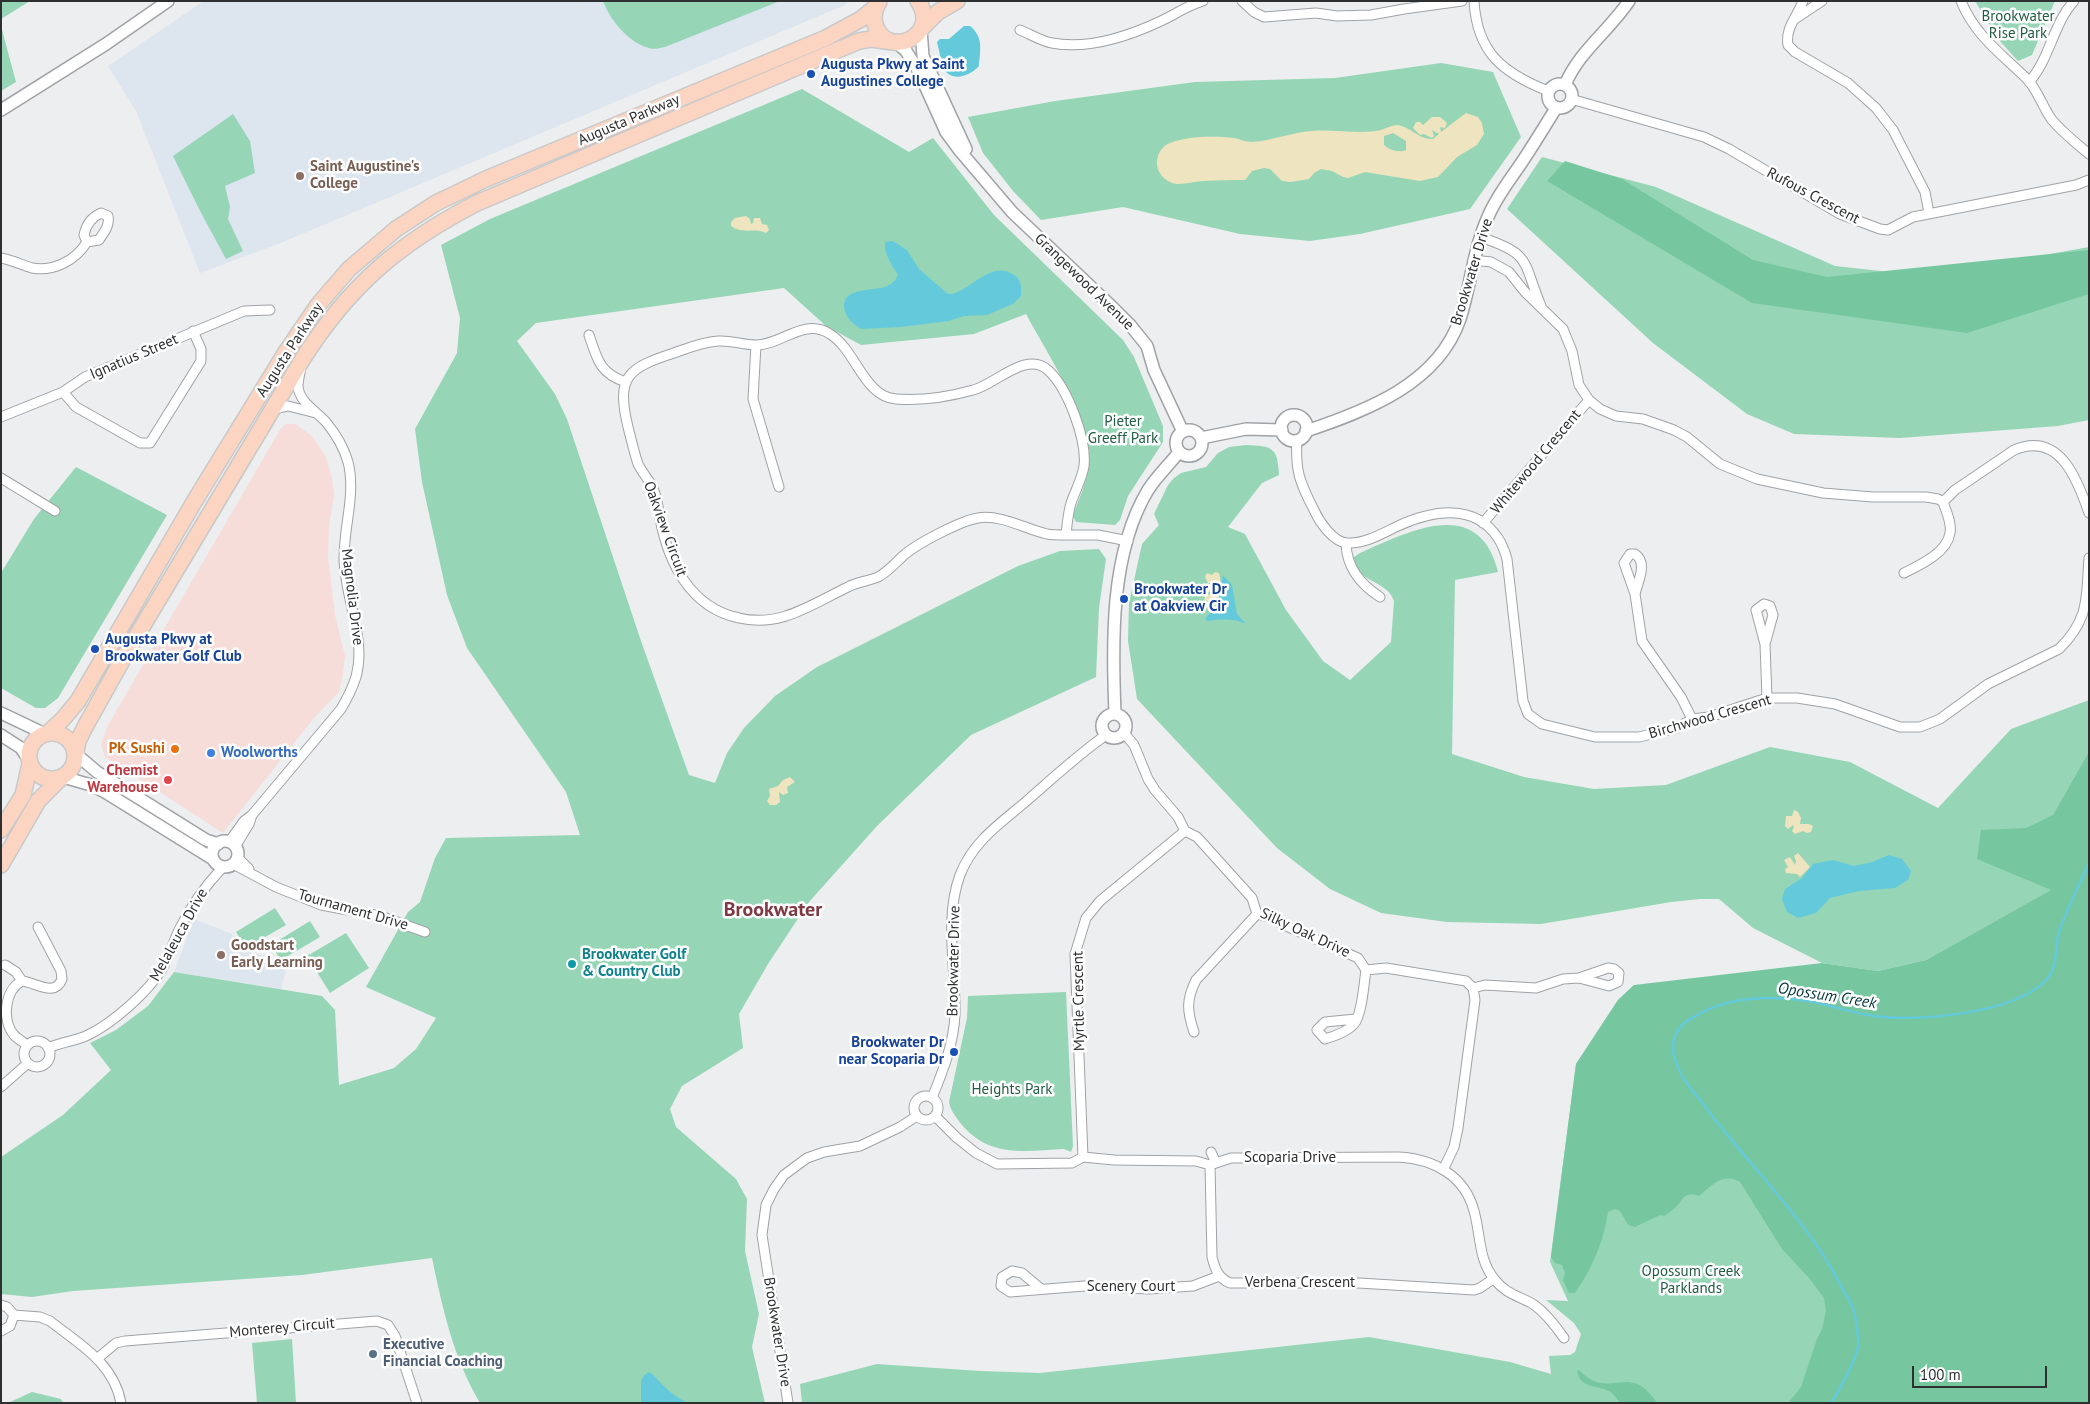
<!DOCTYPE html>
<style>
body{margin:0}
#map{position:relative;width:2090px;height:1404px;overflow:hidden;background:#eceef0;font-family:"PT Sans",sans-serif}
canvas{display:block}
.frame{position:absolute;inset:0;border:2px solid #2e2f30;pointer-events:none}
.scale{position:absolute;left:1912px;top:1366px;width:135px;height:22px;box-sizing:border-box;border:2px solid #2e2f30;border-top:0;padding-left:6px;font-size:15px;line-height:18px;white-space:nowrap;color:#2e2f30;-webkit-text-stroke:4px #fff;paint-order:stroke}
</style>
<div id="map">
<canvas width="2090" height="1404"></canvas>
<div class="frame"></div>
<div class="scale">100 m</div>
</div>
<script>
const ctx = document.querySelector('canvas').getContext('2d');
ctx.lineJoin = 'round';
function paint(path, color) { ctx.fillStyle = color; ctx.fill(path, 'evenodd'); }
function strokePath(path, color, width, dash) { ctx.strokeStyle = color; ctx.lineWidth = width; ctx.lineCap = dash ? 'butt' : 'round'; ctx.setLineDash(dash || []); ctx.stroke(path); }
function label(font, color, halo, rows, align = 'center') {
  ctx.font = font + ' "PT Sans",sans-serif'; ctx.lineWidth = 5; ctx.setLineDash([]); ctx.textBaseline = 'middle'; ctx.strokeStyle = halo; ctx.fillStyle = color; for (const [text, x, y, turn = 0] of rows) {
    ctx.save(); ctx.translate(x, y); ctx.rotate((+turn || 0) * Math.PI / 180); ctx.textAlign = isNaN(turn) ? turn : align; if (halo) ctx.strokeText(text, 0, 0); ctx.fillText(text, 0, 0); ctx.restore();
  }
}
paint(new Path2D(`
 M 286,424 L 295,424 L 312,436 L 326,457 L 332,478 L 334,495 L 329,527 L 328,556 L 335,615 L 345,656 L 343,674 L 339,692 L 314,718 L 223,833 L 105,757 L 101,744 L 108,725 L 281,428 Z`), '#f7ddd9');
paint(new Path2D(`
 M 204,1 L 848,1 L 845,5 L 283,242 L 200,273 L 136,111 L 108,66 Z
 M 194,919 L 232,934 L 243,950 L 288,962 L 281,989 L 174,972 Z`), '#dde5ee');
paint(new Path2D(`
 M 1,1 L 30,1 L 1,19 Z
 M 603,1 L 780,1 L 665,47 C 660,48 653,50 649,48 C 629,43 610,20 603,1 Z
 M 1975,1 L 2055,1 L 2032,55 L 2018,61 L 1998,39 Z
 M 1,26 L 16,82 L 1,91 Z
 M 1441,63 L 1493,72 L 1521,137 L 1470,209 L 1360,234 L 1310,241 L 1240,234 L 1123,207 L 1041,220 L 1013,191 L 983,153 L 968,117 L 1055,101 L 1195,82 L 1335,78 Z
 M 802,89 L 909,152 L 933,138 L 994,215 L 1123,340 L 1134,357 L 1163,426 L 1163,442 L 1128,496 L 1120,520 L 1115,525 L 1076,522 L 1073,516 C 1078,501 1086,484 1088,468 C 1092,419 1049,357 1026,314 L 974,334 L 861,345 L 826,326 L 784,288 L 536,323 L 517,341 L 555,394 L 567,419 L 641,641 L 689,775 L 715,783 L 727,753 L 744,728 L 775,696 L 817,667 L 1018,566 L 1060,551 L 1099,549 L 1106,559 L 1099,608 L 1096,677 L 971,735 L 877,826 L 809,902 L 768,964 L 739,1014 L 743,1048 L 682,1086 L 670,1109 L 676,1127 L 736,1179 L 747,1199 L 745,1251 L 759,1314 L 752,1347 L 765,1403 L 480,1403 C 453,1357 443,1310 432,1258 L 302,1275 L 73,1291 L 32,1297 L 1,1294 L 1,1157 L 63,1115 L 111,1070 L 90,1043 L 116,1030 L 148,1006 L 174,972 L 322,996 L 335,1010 L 339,1085 L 394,1068 L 416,1049 L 436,1018 L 366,987 L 408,912 L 420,902 L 435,858 L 446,838 L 580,835 L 566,792 L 467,648 L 447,595 L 422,482 L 415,429 L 457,353 L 460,318 L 441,245 L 490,219 Z
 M 233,114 L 250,141 L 255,173 L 225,186 L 230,207 L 228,219 L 243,251 L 226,259 L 199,209 L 173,156 Z
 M 1542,157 L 1656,187 L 1835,266 L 1899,273 L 1983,266 L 2089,247 L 2089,420 L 2058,426 L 1900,438 L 1794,434 L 1747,414 L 1653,343 L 1507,209 Z
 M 1246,445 C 1272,446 1278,447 1279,475 L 1262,483 L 1228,527 L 1245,534 L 1286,610 L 1323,661 L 1350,680 L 1391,642 L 1394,601 C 1387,579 1354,583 1354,557 L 1360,553 C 1408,532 1479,494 1498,572 L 1455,580 L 1452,754 L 1524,777 L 1594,789 L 1666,785 L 1770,747 L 1850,762 L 1938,808 L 2011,729 L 2089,700 L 2089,803 L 2052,890 L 1926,960 L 1878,971 L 1822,963 L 1753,928 L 1719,899 L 1700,899 L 1671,902 L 1541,924 L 1447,922 L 1381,913 L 1330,889 L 1277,848 L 1137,699 L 1128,641 L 1129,603 L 1142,544 L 1159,525 L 1154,514 L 1168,485 L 1174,478 L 1181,473 L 1206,467 L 1218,453 L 1229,447 Z
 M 76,467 L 167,515 L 58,698 L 45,708 L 36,708 L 1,688 L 1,573 L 34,519 Z
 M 275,908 L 286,925 L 246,948 L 236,932 Z
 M 310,921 L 320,937 L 281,960 L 271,945 Z
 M 346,933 L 369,968 L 330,993 L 307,956 Z
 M 1634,985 L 1829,1263 L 1831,1403 L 802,1403 L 800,1384 L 877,1364 L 980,1371 L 1040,1373 L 1369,1337 L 1510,1362 L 1551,1374 L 1549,1356 L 1570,1355 L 1575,1352 L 1581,1334 L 1574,1323 L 1546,1300 L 1568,1301 L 1550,1262 L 1576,1064 L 1618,1000 Z
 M 1066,992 L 1073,1146 L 1071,1152 L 1064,1149 C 1025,1151 990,1158 962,1125 C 956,1117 951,1112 949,1102 L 967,1018 L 968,996 Z
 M 292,1339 L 296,1403 L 257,1403 L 252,1343 Z
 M 32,1392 L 61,1399 L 63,1403 L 8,1403 Z`), '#96d6b6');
paint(new Path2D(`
 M 1565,161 L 1622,179 L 1753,260 L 1827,277 L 2089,250 L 2089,294 L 1967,333 L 1752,303 L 1547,181 Z
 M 2089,752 L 2089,1403 L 1788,1403 L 1801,1387 L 1817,1339 L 1822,1329 L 1826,1311 L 1824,1298 L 1809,1278 L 1782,1249 L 1740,1182 C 1723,1172 1712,1185 1699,1196 C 1683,1191 1684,1199 1675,1208 C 1672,1211 1668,1213 1664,1216 L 1660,1215 L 1635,1227 L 1628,1225 L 1620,1211 L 1615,1209 L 1608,1212 C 1604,1241 1592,1269 1575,1293 L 1569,1293 L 1563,1280 L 1565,1273 L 1562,1265 L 1555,1263 L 1551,1257 L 1576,1064 L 1618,1000 L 1634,985 L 1822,963 L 1878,971 L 1926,960 L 2051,890 L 1977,859 L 1981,830 L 2026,828 L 2053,815 Z
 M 1579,1370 C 1610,1403 1629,1359 1657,1403 L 1620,1403 C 1617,1399 1613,1393 1609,1391 C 1596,1385 1580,1388 1577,1371 Z`), '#76c7a0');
paint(new Path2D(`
 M 1466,113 L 1478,117 L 1482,123 L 1484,134 L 1477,145 L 1457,157 L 1438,177 L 1420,181 L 1365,172 L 1348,178 L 1343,177 L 1332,171 L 1321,169 L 1314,173 L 1309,179 L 1290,182 L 1282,181 L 1270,169 L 1264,168 L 1252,171 L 1245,180 C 1231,180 1217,180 1203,181 C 1193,181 1179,187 1170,182 C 1163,179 1158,172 1157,165 C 1156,156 1161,146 1170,143 C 1189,136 1213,136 1234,138 C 1240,139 1246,142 1252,142 C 1272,141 1292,132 1312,131 C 1333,129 1355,134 1376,131 C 1384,130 1390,125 1398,125 C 1411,127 1419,140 1433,139 L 1439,134 L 1432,130 L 1434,136 L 1432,138 L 1424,134 L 1420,135 L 1413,128 L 1416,122 L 1420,122 L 1423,125 L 1432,117 L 1440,117 L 1447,123 L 1445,128 L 1440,127 L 1441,132 ZM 1393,133 L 1406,141 L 1406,150 C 1399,153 1389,150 1384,145 L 1384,136 Z
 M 746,216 L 750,219 L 751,224 L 753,223 L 754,218 L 760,218 L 762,224 L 767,225 L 769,230 L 766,233 C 755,227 743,235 731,226 L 731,222 L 735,218 Z
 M 1215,572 L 1219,573 C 1222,582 1221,599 1213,606 L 1212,602 L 1204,600 L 1206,595 L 1212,594 L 1212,590 L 1208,593 L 1204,587 L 1205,584 L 1213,586 L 1214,583 L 1208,583 L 1205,577 L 1207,573 L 1212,575 Z
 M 790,777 L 795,782 L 787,787 L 788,793 L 783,795 L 779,792 L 780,802 L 776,805 L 770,805 L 767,801 L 770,796 L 769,789 L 778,786 L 783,780 Z
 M 1794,810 L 1798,812 L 1801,818 L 1800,824 L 1809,824 L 1813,826 L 1811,832 L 1807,833 L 1803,831 L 1795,834 L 1792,831 L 1794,827 L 1793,825 L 1788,829 L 1785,826 L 1786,816 L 1792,816 Z
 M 1798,853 L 1810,867 L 1800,877 L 1797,874 L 1786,873 L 1785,869 L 1788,867 L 1784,860 L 1790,857 L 1795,865 L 1796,861 L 1794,856 Z`), '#eee4bf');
paint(new Path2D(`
 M 964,26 L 970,26 C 984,37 980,50 979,66 C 970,76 952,83 943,68 L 937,42 L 940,39 L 949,39 Z
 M 893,241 L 907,250 L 919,269 L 948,294 C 968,295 990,258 1014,275 C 1021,279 1022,288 1021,296 L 1013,304 L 987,315 L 964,316 L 949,321 L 901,327 L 861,329 C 853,324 845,317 844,307 C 843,286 875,292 887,286 C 892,284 896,280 898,275 C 891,264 884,254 885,242 Z
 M 1223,575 L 1232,585 L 1237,614 L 1246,624 C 1235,618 1219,619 1207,621 L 1205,619 L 1218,604 Z
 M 1889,855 L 1902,859 L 1911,871 L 1908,880 L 1895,888 L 1859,891 L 1830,898 L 1816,913 L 1798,918 L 1787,912 L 1782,899 L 1785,889 L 1802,878 L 1813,864 L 1833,860 L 1854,866 L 1872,862 Z
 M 649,1372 C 656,1376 658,1381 664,1386 C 670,1393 679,1398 687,1403 L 641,1403 L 641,1381 L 644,1375 Z`), '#64cadb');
strokePath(new Path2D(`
 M 1831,1403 C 1839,1391 1856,1360 1858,1347 C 1859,1339 1856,1316 1853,1309 C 1850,1300 1844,1292 1840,1284 C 1805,1217 1748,1165 1704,1105 C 1696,1094 1684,1083 1679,1070 C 1674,1058 1670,1046 1676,1034 C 1681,1022 1691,1019 1701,1013 C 1733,996 1773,996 1808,1001 C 1830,1005 1852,1013 1874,1016 C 1917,1022 2016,1014 2047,979 C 2059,965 2054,946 2060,929 C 2068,907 2079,885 2089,863`), '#64cadb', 2.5);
const minor = new Path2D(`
 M 1242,1 L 1254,12 L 1264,17 L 1316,13 L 1337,16 L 1371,15 L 1404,9 L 1462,1
 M 1474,1 C 1477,53 1503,73 1548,91
 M 1803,1 C 1797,17 1785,28 1788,45 L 1795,52 L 1848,83 L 1876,108 L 1893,130 L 1925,192 L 1929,213
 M 1961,1 C 1975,36 2003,55 2028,80 C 2038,91 2043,108 2052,120 C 2063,133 2076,143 2089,154
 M 1795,19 L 1822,1
 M 1020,30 C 1030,34 1041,41 1052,43 C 1088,50 1129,36 1161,21 C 1176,14 1188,5 1203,1
 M 2029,82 C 2050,59 2053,24 2074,1
 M 1571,99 L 1704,137 L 1729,149 L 1840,214 L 1880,229 L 1888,230 L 1913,217 L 2076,185 L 2089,180
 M 101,213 L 108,216 C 110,226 104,232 99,240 L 87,242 L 84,235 C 86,225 92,217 101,213 Z
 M 1480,237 C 1532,254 1522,260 1541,306
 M 1,258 C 12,260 22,265 32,268 C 54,272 76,260 87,242
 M 1473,260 L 1491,262 L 1509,272 L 1525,292 L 1563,329 L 1572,351 L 1579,385 L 1589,400 L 1600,409 L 1616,416 L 1643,419 L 1674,430 L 1687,437 L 1720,464 L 1757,479 L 1823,493 L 1873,497 L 1926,497 L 1938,499 L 1943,502 L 1955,490 L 2014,450 C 2059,431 2077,478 2089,513
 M 589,335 C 597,359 600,374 626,382
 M 756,345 L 753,399 L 779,487
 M 63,392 L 76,407 L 140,443 L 150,443 L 201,361 L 201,349 L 193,331
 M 273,409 L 288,406 L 316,413
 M 1,417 L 63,392 L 85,377 L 244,311 L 270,310
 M 1297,440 C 1295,471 1300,483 1314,510 C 1319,521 1333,543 1348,543 C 1365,544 1383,533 1398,526 C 1431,511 1474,502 1498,538 C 1502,544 1505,552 1507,559 L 1523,701 L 1528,714 L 1542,724 L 1595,737 L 1639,737 L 1677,728 L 1692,719 L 1709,717 L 1767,698 L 1797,698 L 1835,704 L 1900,727 L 1920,727 L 1940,719 L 1988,684 L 2059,649 C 2090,619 2086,597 2089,558
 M 1,478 L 55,511
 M 1483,523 L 1589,400
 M 1066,535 C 1060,535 1053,535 1047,534 C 1025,529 1001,514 978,518 C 960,521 916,544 903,556 C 895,563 888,572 878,577 C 869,581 857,582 848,587 C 812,604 780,628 739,618 C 691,608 668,563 660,518 C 658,507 657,496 652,486 C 648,479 642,472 638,464 C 634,452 631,439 628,427 C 616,377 627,368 674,353 C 688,348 702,342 718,341 C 731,340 743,345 756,345 C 782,345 804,317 830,334 C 856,350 864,397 896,399 C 922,401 948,397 973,390 C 995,385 1027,349 1049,371 C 1068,389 1087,440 1084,466 C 1082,479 1075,491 1071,503 C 1068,513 1067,524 1066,535 L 1098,535 L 1128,541
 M 1346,544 C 1347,568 1360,584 1380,597
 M 1904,573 C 1920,565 1947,553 1950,533 C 1952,523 1946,511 1943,502
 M 1635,594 C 1638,581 1648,563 1635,554 L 1630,554 L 1624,563 L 1635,594 L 1642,641 L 1681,697 L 1692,719
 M 1765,644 L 1773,615 L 1770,606 L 1764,604 L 1756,610 L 1765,644 L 1767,698
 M 1124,733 L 1134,745 L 1148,779 L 1155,790 L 1178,817 L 1185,831 L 1197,837 L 1252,898 L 1257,914 L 1272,918 L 1284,925 L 1358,958 L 1366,970 L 1386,968 L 1466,981 L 1473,988 L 1475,1000 L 1458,1128 L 1454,1147 L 1444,1168
 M 229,842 L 244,821 L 252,815 L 341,709 C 347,699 352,689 356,677 C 367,637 344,598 344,557 C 344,526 356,493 348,462 C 344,448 335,433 326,422 C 316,411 299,402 298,386 C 298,381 300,373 301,367
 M 235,847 L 249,824 L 252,815
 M 238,858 L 249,869
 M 233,864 L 276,887 L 321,905 L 380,916 L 425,932
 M 5,965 L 16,972 L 22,981
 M 1473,988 L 1485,985 L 1536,988 L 1563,979 L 1579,978 L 1608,968 L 1614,969 L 1619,973 L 1618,982 L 1609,986 L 1579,978
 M 1356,1019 L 1325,1022 L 1317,1030 L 1325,1039 C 1335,1036 1347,1032 1354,1024 C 1362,1015 1364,983 1366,970
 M 1194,1032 C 1187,1011 1186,1000 1196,980 L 1257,914
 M24 1054a13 13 0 1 1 26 0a13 13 0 1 1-26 0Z
 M 27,1045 C 23,1042 18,1039 14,1035 C 2,1021 4,990 22,981 C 35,982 55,998 62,979 L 61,971 L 38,927
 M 48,1048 C 61,1042 76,1041 88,1035 C 113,1023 148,992 162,969 C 169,957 173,943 179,930 C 190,907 205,886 223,867
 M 1,1087 L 28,1063
 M914 1108a12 12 0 1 1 24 0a12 12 0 1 1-24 0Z
 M 932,1098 C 943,1071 954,1043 955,1014 C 956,969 944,918 960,875 C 974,839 1003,822 1030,798 C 1055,776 1079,754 1106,735
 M 935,1116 L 957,1138 L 976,1153 L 997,1164 L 1072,1163 L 1083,1157 L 1114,1160 L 1196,1161 L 1210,1165 L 1231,1158 L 1399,1157 C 1434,1159 1465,1176 1474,1211 C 1481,1235 1478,1260 1495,1280 C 1506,1294 1519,1296 1533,1304 C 1546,1313 1555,1325 1564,1338
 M 1211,1152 L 1216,1163
 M 1083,1157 L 1075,954 L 1086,918 L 1100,901 L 1185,831
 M 1210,1165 L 1212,1257 C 1215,1269 1218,1278 1230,1283 L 1359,1283 L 1474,1290 L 1480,1288 L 1493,1279
 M 1041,1289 L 1022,1273 L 1012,1271 L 1002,1277 L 1001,1286 L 1010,1292 L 1084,1286 L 1149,1289 L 1193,1286 L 1219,1276
 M 1,1305 L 7,1307 L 14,1315 L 10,1326 L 1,1331
 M 14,1315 L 40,1317 L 50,1321 C 79,1344 114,1363 121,1403
 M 98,1358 L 116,1343 L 125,1341 L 377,1321 L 388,1325 L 395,1336 L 417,1403
 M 788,1403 L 762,1235 L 766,1205 L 774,1189 L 784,1175 L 807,1158 L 824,1152 L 860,1146 L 900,1127 L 917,1116`);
const tertiary = new Path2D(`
 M 921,30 L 923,56 L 966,149
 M 896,42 L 906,51 L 918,70 L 946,132 L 960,151 L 1012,212 L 1109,304 L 1131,326 L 1147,346 L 1154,370 L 1183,432
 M1548 96a12 12 0 1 1 24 0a12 12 0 1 1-24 0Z
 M 1565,85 C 1579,51 1609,31 1629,1
 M 1,110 L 106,44 L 168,1
 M1281 428a13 13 0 1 1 26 0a13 13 0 1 1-26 0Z
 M1176 443a13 13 0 1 1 26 0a13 13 0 1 1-26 0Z
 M 1306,431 C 1366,411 1438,384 1460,319 C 1471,285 1473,250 1488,217 C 1496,197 1510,180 1522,162 C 1534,144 1545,126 1556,108
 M 1201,438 L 1246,429 L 1282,430
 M 1,713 L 45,734
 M 1115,713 C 1112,643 1110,553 1148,490 C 1157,476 1169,465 1179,452
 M1102 726a12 12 0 1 1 24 0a12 12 0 1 1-24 0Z
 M 1,735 L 21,748 L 29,760
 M 76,754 L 97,772 L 206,840 L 218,844
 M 63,777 L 91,785 L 105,792 L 213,859
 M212 854a13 13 0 1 1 26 0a13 13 0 1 1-26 0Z`);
const primary = new Path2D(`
 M 879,2 C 874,9 873,16 875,24 C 886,61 942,36 918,1
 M 922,28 L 938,12 L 957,1
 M29 756a23 23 0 1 1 46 0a23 23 0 1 1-46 0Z
 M 48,733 L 63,719 L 78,701 L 194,502 L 286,352 L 318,305 L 349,269 L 396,229 L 436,203 L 486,179 L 826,38 L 861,19 L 877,6
 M 76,752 L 78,741 L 86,725 L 124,657 L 302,360 C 349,286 399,243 477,203 L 859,41 L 871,39 L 893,42
 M 1,830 L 23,795 L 30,764
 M 1,865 L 38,801 L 61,778`);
strokePath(minor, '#a0a2a5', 11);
strokePath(tertiary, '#a0a2a5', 14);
strokePath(primary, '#c9c9c9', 18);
strokePath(minor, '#fff', 9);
strokePath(tertiary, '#fff', 11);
strokePath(primary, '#fbd4c2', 15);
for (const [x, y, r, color] of [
 [811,74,5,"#1a4fb4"],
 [300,176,5,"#8d6e63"],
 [1124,599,5,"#1a4fb4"],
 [95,649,5,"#1a4fb4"],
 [175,749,5,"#e8710a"],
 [211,753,5,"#3f7fe0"],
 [168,780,5,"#e0444e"],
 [221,955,5,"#8d6e63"],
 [572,964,5,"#0f9aa8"],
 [954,1052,5,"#1a4fb4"],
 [373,1354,5,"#5c6f8a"]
]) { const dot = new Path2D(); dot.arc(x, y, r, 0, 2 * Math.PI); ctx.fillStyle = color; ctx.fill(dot); strokePath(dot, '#fff', 2); }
label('15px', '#205d42', '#fff', [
 ["Brookwater",2018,17],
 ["Rise Park",2018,34],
 ["Pieter",1123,422],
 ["Greeff Park",1123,439],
 ["Heights Park",1012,1090],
 ["Opossum Creek",1691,1272],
 ["Parklands",1691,1289]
]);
label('bold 15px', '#164399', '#fff', [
 ["Augusta Pkwy at Saint",821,65],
 ["Augustines College",821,82],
 ["Brookwater Dr",1134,590],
 ["at Oakview Cir",1134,607],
 ["Augusta Pkwy at",105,640],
 ["Brookwater Golf Club",105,657],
 ["Brookwater Dr",944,1043,"right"],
 ["near Scoparia Dr",944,1060,"right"]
], 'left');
label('15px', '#2e2f30', '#fff', [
 ["Augusta Parkway",629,120,-23],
 ["Rufous Crescent",1813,196,28],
 ["Brookwater Drive",1472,272,-73],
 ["Grangewood Avenue",1084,282,44],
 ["Augusta Parkway",290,350,-57],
 ["Ignatius Street",134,357,-23],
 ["Whitewood Crescent",1536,462,-50],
 ["Oakview Circuit",665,529,70],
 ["Magnolia Drive",352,597,83],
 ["Birchwood Crescent",1710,717,-16],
 ["Tournament Drive",353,910,16],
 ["Silky Oak Drive",1305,933,25],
 ["Melaleuca Drive",179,935,-61],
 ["Brookwater Drive",954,961,-89],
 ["Myrtle Crescent",1079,1001,-91],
 ["Scoparia Drive",1290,1158],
 ["Verbena Crescent",1300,1283],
 ["Scenery Court",1131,1287],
 ["Monterey Circuit",282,1328,-5],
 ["Brookwater Drive",777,1332,81]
]);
label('bold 15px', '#785e54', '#fff', [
 ["Saint Augustine's",310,167],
 ["College",310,184],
 ["Goodstart",231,946],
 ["Early Learning",231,963]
], 'left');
label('bold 15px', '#c56008', '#fff', [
 ["PK Sushi",165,749]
], 'right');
label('bold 15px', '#366cbe', '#fff', [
 ["Woolworths",221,753]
], 'left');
label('bold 15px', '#be3a42', '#fff', [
 ["Chemist",158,771],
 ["Warehouse",158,788]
], 'right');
label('bold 15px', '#0d838f', '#fff', [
 ["Brookwater Golf",582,955],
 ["& Country Club",582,972]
], 'left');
label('bold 15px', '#4e5e75', '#fff', [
 ["Executive",383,1345],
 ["Financial Coaching",383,1362]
], 'left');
label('italic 16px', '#03373e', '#fff', [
 ["Opossum Creek",1827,996,9]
]);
label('bold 20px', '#803843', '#fff', [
 ["Brookwater",773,910]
]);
</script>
